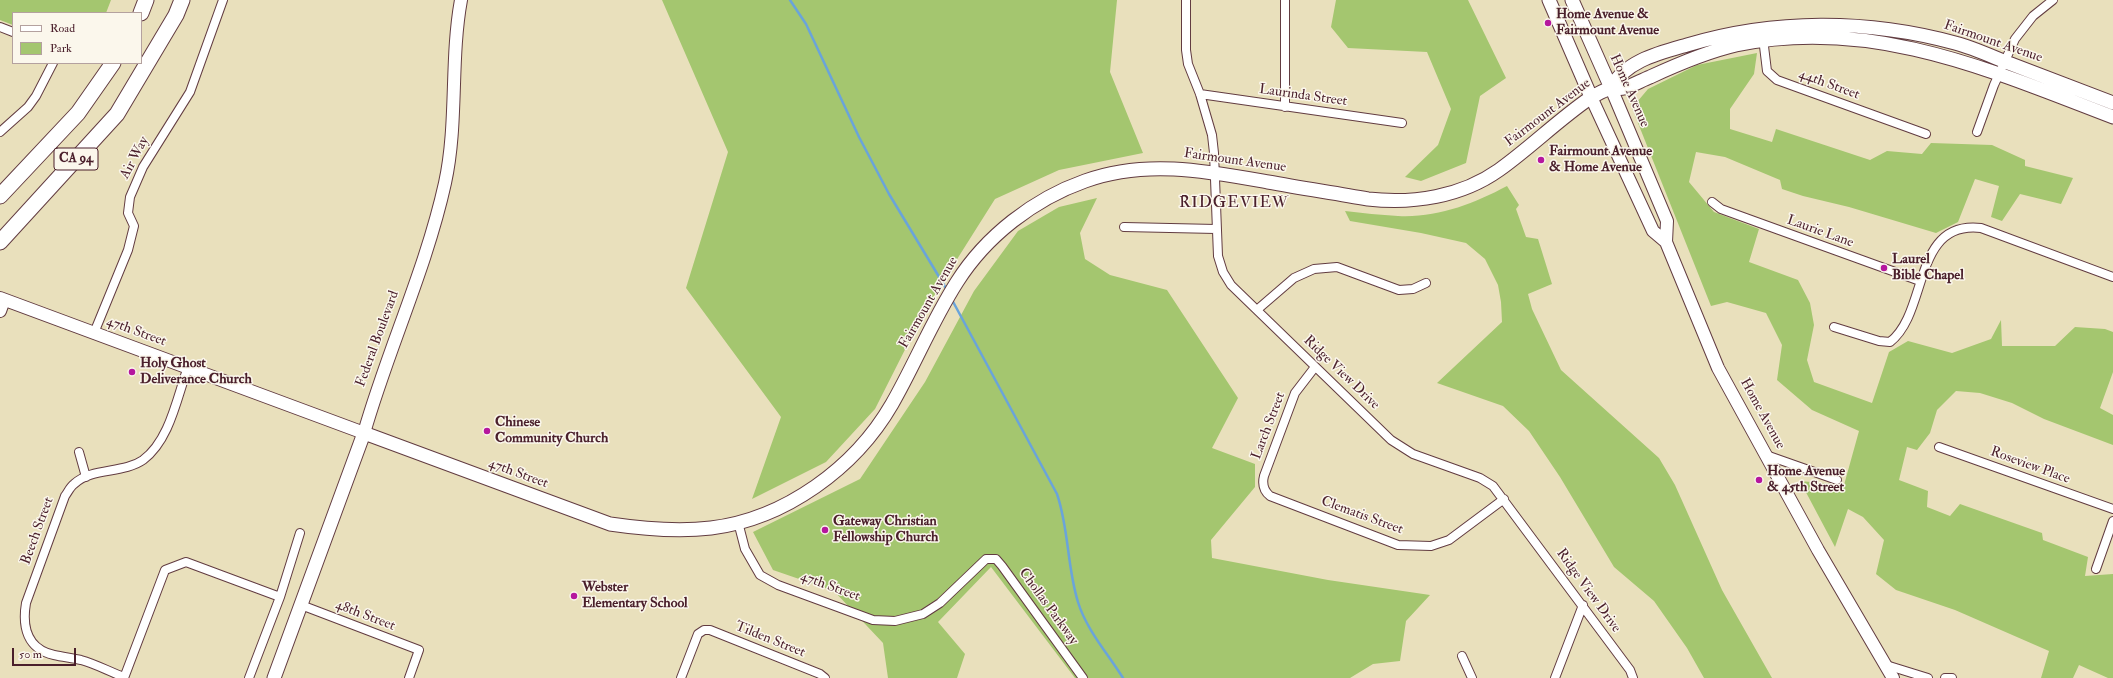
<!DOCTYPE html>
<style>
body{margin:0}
#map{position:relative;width:2113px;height:678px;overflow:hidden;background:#e9e0bc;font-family:"IM FELL Double Pica",serif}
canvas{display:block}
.legend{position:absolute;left:12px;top:12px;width:130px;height:52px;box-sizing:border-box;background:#fbf7ec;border:1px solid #b4a19f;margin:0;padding:5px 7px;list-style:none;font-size:12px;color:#4a1f2b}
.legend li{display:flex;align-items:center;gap:8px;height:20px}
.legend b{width:20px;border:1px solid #b4a19f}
.scale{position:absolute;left:12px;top:648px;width:64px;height:18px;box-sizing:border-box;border:2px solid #4a1f2b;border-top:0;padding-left:5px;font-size:12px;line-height:14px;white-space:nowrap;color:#4a1f2b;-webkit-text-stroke:3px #fbf7ec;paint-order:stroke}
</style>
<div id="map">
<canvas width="2113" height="678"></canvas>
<ul class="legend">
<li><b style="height:5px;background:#fff"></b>Road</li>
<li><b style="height:11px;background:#a4c66f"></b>Park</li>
</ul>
<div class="scale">50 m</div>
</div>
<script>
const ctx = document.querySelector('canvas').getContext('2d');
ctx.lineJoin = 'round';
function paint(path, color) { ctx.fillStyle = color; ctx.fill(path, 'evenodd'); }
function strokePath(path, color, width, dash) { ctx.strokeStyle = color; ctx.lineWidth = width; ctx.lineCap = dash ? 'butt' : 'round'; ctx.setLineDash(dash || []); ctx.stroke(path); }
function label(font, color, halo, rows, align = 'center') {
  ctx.font = font + ' "IM FELL Double Pica",serif'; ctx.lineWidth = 3; ctx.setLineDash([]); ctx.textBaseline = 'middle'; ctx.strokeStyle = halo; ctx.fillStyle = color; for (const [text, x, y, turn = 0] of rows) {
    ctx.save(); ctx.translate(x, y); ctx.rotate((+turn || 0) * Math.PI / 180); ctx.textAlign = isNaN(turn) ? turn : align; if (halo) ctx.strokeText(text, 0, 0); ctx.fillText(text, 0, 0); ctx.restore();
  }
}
paint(new Path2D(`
 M 0,0 L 111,0 L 106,13 L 13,13 L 13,25 L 0,20 Z
 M 662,0 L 1117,0 L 1110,72 L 1143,153 L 1059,170 L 995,199 L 925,310 L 875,409 L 826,462 L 752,499 L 781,417 L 686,288 L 728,152 Z
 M 1336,0 L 1468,0 L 1506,78 L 1480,96 L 1466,163 L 1421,181 L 1405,177 L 1438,145 L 1451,109 L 1427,52 L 1348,48 L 1331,27 Z
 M 1757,53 L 1754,74 L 1730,109 L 1730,129 L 1772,142 L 1776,129 L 1870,160 L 1887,151 L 1922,154 L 1931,143 L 1992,145 L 2025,160 L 2025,166 L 2073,178 L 2061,204 L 2020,194 L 2002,221 L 1991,217 L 1999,186 L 1975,179 L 1958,222 L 1936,233 L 1849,207 L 1803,196 L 1782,189 L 1780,180 L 1725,157 L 1696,152 L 1689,182 L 1714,212 L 1759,229 L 1749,262 L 1798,280 L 1810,303 L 1814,325 L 1807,360 L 1814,382 L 1872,403 L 1889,352 L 1908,341 L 1952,353 L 1991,339 L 2001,320 L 2002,346 L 2055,346 L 2075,327 L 2105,329 L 2113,332 L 2113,372 L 2100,408 L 2113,415 L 2113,445 L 2044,419 L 2012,403 L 1980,393 L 1956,391 L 1937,410 L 1930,433 L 1917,450 L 1907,447 L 1899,480 L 1928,491 L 1927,507 L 1950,516 L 1960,504 L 2042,533 L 2043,540 L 2088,557 L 2085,576 L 2113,574 L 2113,678 L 2108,678 L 2079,665 L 2073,678 L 2041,678 L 2049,651 L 1955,610 L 1896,590 L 1876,574 L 1884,540 L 1863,517 L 1848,509 L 1835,547 L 1800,481 L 1844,485 L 1859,431 L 1812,410 L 1777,380 L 1782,345 L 1766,313 L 1727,302 L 1711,306 L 1632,108 L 1648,89 L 1697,65 Z
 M 1507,186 L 1519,205 L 1516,209 L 1526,237 L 1538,239 L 1552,284 L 1528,294 L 1532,309 L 1561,370 L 1659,458 L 1675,485 L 1722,590 L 1772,678 L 1704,678 L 1687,648 L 1654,601 L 1614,567 L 1560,477 L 1529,431 L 1503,406 L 1437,383 L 1502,322 L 1501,302 L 1498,285 L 1485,259 L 1466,243 L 1421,233 L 1350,221 L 1345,211 C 1363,213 1380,215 1398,216 C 1437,218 1473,204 1507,186 Z
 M 1097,198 L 1080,233 L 1085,259 L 1110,275 L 1167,290 L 1238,398 L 1212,448 L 1255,464 L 1255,487 L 1211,540 L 1212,558 L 1328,580 L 1430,595 L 1406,621 L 1400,661 L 1373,664 L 1350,678 L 1075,678 L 991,567 L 938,622 L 965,654 L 957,678 L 888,678 L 883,643 L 834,591 L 773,570 L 753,532 L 860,479 L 925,382 L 974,291 L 1018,231 L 1059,207 Z`), '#a4c66f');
strokePath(new Path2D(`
 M 790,0 L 806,24 L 859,137 L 889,194 L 947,290
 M 951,298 L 1057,494 C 1069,529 1067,567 1078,602 C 1086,629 1108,654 1123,678`), '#6aa4da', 2.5);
const minor = new Path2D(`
 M 1186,0 L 1186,50 L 1188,64 L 1200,94 L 1212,135 L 1214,153 L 1218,256 L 1223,272 L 1231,285 L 1391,440 L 1413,454 L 1480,478 L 1493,486 L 1630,670 L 1633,678
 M 0,27 L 13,32
 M 1763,38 L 1767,71 L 1777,80 L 1926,134
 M 1200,94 L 1402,123
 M 1285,107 L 1285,0
 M 0,132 L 28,107 L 36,96 L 53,63
 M 1977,132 L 1994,85 L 2015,39 L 2033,16 L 2053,0
 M 1712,202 L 1721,209 L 1920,281
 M 1124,227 L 1216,229
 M 1258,309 L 1294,278 L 1314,269 L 1337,267 L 1399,290 L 1413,289 L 1426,283
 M 1834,327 L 1879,341 L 1890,342 C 1929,312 1912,220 1981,228 L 2113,277
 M 94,333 L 128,250 L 134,226 L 128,213 L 130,197 L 143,167 L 190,92 L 223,0
 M 1315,367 L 1295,393 L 1264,476 C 1262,484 1264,491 1270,496 L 1398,545 L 1431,546 L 1449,540 L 1504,499
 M 1939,447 L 2113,509
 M 79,452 L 86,477
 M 1766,455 L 1837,480
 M 738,522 L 745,549 L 760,575 L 778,585 L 873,620 L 895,621 L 923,614 L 940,603 L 986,559 L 996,559 L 1002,566 L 1083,678
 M 2096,569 L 2113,521
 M 301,605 L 419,650 L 409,678
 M 1462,656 L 1472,678
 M 1886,665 L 1928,678
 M 124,677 C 110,672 96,664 81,660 C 72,658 63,657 54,655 C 27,649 22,627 26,603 L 65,496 C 68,492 70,487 74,484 C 92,467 123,474 143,460 C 170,440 177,397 188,367
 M 124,678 L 165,570 L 186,562 L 280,597
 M 249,678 L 280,597 L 300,533
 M 681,678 L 698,634 L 704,630 L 710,630 L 820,674 L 825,678
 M 1555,678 L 1583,605
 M 1945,678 L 1952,678`);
const secondary = new Path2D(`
 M 1611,88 L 1667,221 L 1666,242 L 1718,368 L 1818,550 L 1893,678
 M 1591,97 L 1653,231 L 1666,242
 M 0,298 L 364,433 C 388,349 426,269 445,183 C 458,124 450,60 461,0
 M 0,311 L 4,300`);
const primary = new Path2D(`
 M 1549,0 L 1591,97
 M 1572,0 L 1611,88
 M 1611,88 C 1625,61 1659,53 1687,45 C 1774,19 1867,19 1955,43 C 1974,48 1993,57 2011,64 C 2045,77 2079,90 2113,103
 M 274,678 L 364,433 L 610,524 C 644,529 677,532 711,528 C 785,519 855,468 892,404 C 915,364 932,321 957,282 C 986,236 1034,199 1085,181 C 1145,159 1207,171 1268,182 C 1301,188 1334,193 1368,199 C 1413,204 1461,197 1499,170 C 1530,148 1558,120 1590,98 C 1596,95 1605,89 1612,88 C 1616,88 1620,89 1624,88 C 1632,86 1642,80 1650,77 C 1678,64 1706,52 1736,45 C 1872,17 1990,70 2113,117`);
const motorway = new Path2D(`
 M 141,13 L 146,0
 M 0,196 L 78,113 L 113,63
 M 0,242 L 117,114 L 176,15 L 182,0`);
strokePath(minor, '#623c41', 10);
strokePath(secondary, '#623c41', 14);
strokePath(primary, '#623c41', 15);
strokePath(motorway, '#623c41', 17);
strokePath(minor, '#fff', 8);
strokePath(secondary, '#fff', 12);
strokePath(primary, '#fff', 13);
strokePath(motorway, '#fff', 15);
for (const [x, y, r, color] of [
 [1548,23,4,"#b5179e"],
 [1541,160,4,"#b5179e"],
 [1884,268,4,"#b5179e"],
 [132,372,4,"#b5179e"],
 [487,431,4,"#b5179e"],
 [1759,480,4,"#b5179e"],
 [825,530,4,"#b5179e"],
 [574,596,4,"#b5179e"]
]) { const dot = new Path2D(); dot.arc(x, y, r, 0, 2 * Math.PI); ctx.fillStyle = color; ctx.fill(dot); strokePath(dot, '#fbf7ec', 1.5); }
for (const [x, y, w] of [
 [76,159,44]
]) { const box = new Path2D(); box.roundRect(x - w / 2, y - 11, w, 22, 3); ctx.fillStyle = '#fbf7ec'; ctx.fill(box); strokePath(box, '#4a1f2b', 1); }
label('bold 13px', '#4a1f2b', null, [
 ["CA 94",76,159]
]);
label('bold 14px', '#4a1f2b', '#fbf7ec', [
 ["Home Avenue &",1556,15],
 ["Fairmount Avenue",1556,31],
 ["Fairmount Avenue",1549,152],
 ["& Home Avenue",1549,168],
 ["Laurel",1892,260],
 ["Bible Chapel",1892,276],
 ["Holy Ghost",140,364],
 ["Deliverance Church",140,380],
 ["Chinese",495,423],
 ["Community Church",495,439],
 ["Home Avenue",1767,472],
 ["& 45th Street",1767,488],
 ["Gateway Christian",833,522],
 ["Fellowship Church",833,538],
 ["Webster",582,588],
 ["Elementary School",582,604]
], 'left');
label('14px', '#4a1f2b', '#fbf7ec', [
 ["Fairmount Avenue",1993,42,19],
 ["44th Street",1829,85,20],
 ["Home Avenue",1629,91,66],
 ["Laurinda Street",1303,96,8],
 ["Fairmount Avenue",1548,113,-37],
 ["Air Way",135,158,-62],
 ["Fairmount Avenue",1235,161,8],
 ["Laurie Lane",1820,232,20],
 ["Fairmount Avenue",929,303,-60],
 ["47th Street",136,332,20],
 ["Federal Boulevard",378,339,-70],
 ["Ridge View Drive",1341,373,44],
 ["Home Avenue",1762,414,61],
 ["Larch Street",1269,426,-69],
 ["Roseview Place",2030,466,20],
 ["47th Street",518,474,20],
 ["Clematis Street",1362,516,20],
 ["Beech Street",38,531,-70],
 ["47th Street",830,587,20],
 ["Ridge View Drive",1588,591,54],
 ["Chollas Parkway",1048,607,54],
 ["48th Street",365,616,21],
 ["Tilden Street",770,640,22]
]);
ctx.letterSpacing = '1px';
label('16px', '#4a1f2b', '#fbf7ec', [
 ["RIDGEVIEW",1234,204]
]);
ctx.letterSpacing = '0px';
</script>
